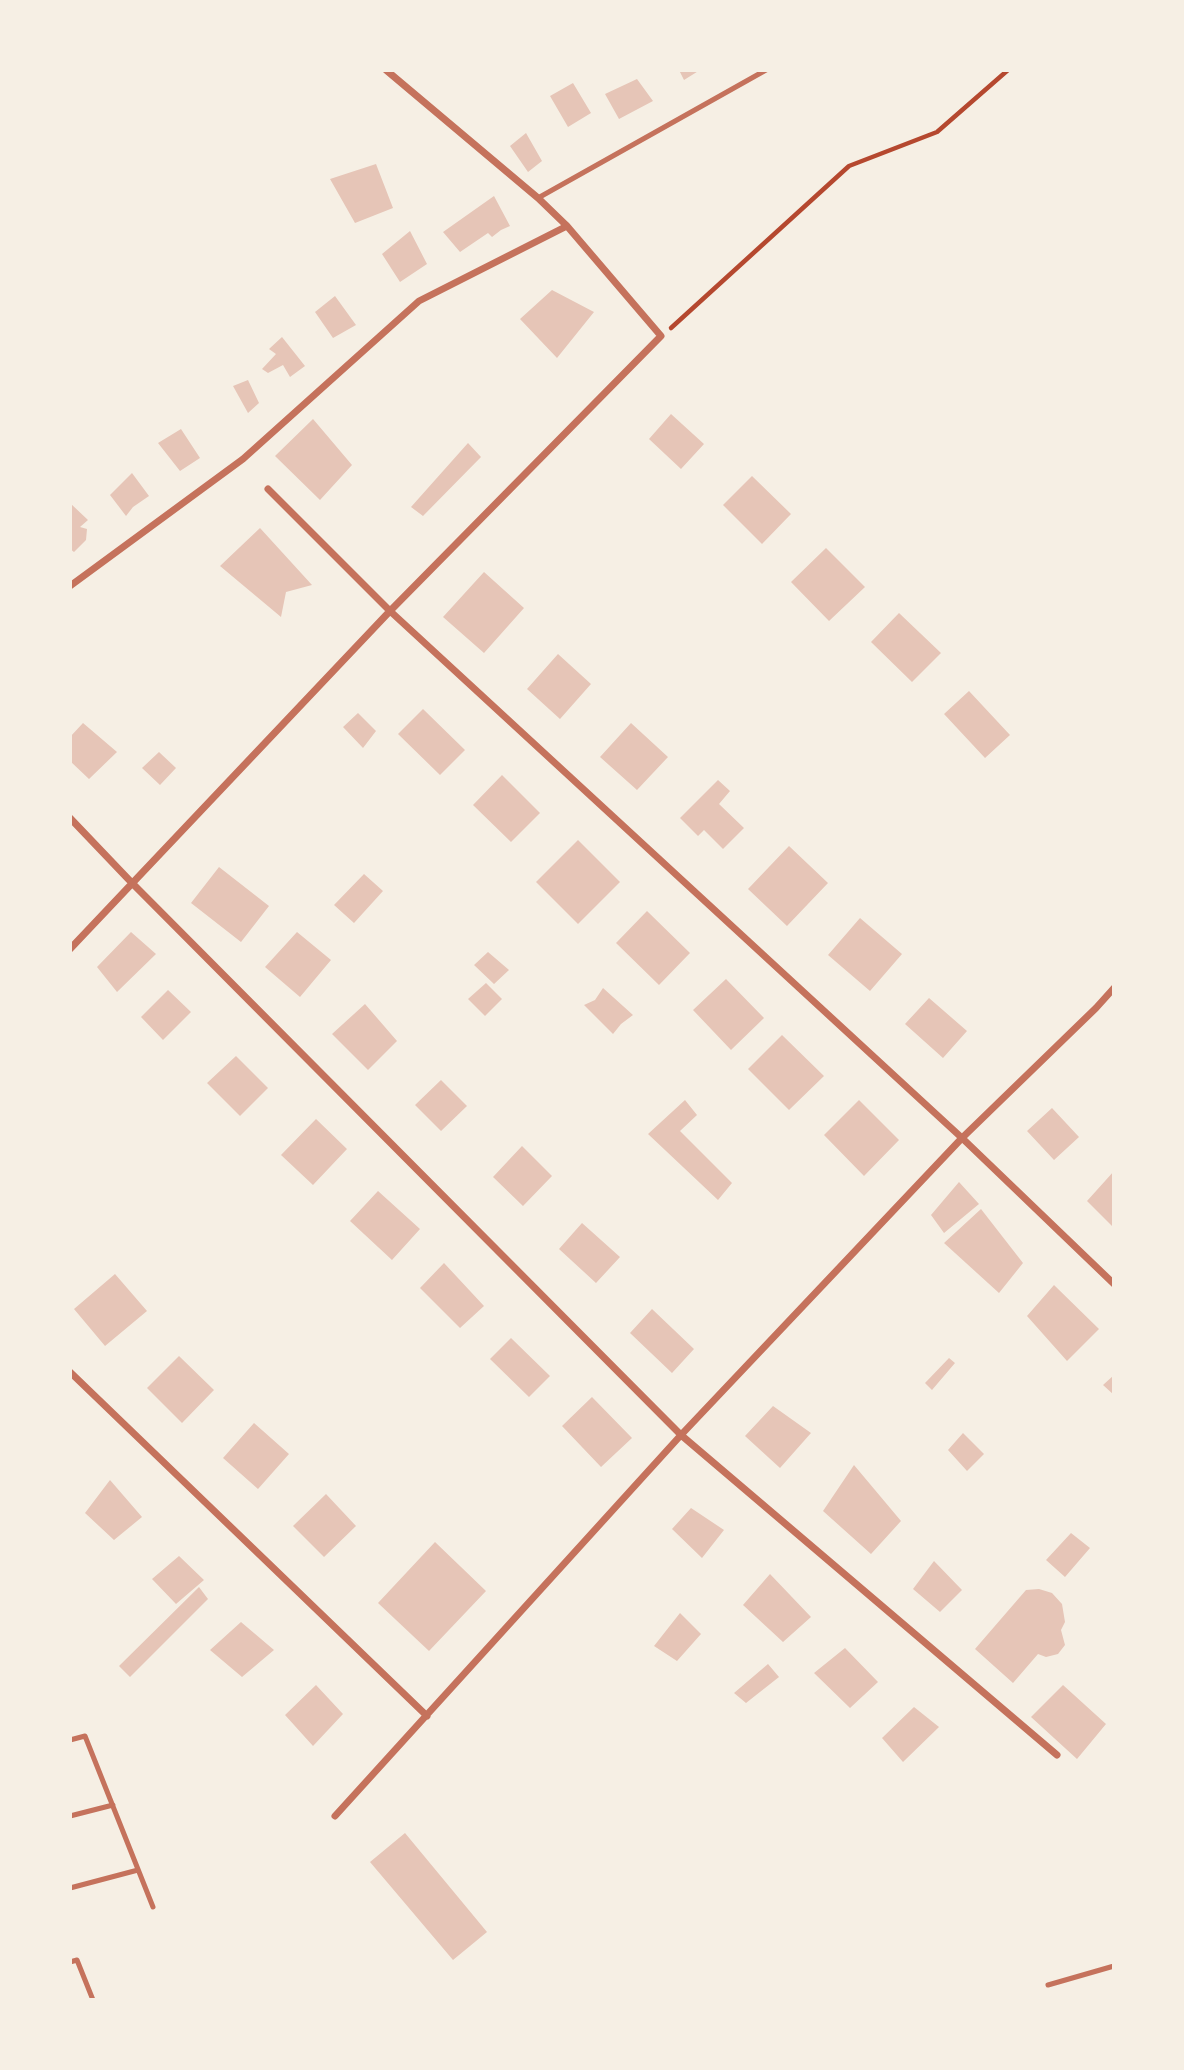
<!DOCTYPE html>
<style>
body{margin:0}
#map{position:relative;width:1184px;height:2070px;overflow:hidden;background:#f6efe4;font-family:Ubuntu,sans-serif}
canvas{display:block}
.frame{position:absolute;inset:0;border:72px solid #f6efe4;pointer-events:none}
</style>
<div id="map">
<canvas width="1184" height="2070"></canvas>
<div class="frame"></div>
</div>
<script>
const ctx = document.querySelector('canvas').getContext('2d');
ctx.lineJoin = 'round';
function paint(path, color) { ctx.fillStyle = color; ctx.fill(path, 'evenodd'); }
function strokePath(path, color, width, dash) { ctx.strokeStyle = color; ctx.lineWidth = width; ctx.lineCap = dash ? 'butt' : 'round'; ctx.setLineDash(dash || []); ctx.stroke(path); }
paint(new Path2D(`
 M 679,70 L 700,70 L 684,80 Z
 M 637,79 L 653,101 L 619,119 L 605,94 Z
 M 573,83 L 591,113 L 568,127 L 550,96 Z
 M 526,133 L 542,161 L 528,172 L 510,146 Z
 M 376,164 L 393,208 L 355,223 L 330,179 Z
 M 494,196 L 510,226 L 501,230 L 492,237 L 488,233 L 460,252 L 443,232 Z
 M 410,231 L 427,264 L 400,282 L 382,254 Z
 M 552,290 L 594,312 L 557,358 L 520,319 Z
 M 335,296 L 356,325 L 333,338 L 315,312 Z
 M 282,337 L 305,366 L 290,377 L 283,365 L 268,373 L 262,369 L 276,354 L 269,349 Z
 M 248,380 L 259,403 L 248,413 L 233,386 Z
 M 671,414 L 704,444 L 681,469 L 649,439 Z
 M 313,419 L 352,465 L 320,500 L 275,456 Z
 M 181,429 L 200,458 L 180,471 L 158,443 Z
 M 468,443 L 481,457 L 423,516 L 411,507 Z
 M 132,473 L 149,496 L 133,507 L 126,516 L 110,495 Z
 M 752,476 L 791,514 L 762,544 L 723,505 Z
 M 70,503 L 88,520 L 80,527 L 87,529 L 86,540 L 74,552 L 70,549 Z
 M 260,528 L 312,585 L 286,592 L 281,617 L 220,566 Z
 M 826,548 L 865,587 L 829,621 L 791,582 Z
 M 484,572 L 524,608 L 484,653 L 443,617 Z
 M 899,613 L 941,653 L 912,682 L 871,642 Z
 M 558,654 L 591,684 L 560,719 L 527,689 Z
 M 969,691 L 1010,735 L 985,758 L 944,714 Z
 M 423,709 L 465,750 L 440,775 L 398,734 Z
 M 358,713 L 376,731 L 363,748 L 343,727 Z
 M 83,723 L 117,752 L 89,779 L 70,761 L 70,737 Z
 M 631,723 L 668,757 L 637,790 L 600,757 Z
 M 159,752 L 176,768 L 160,785 L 142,768 Z
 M 502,775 L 540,813 L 511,842 L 473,805 Z
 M 718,780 L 730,791 L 719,804 L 744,828 L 723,849 L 704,830 L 698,836 L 680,818 Z
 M 578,840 L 620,882 L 578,924 L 536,882 Z
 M 789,846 L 828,883 L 787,926 L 748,889 Z
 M 219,867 L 269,906 L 241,942 L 191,903 Z
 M 364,874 L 383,891 L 354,923 L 334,905 Z
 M 647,911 L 690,953 L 659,985 L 616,943 Z
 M 860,918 L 902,954 L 870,991 L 828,955 Z
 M 131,932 L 156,954 L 117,992 L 97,967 Z
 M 297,932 L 331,960 L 300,997 L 265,967 Z
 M 488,952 L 509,970 L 494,984 L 474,965 Z
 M 726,979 L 764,1018 L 731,1050 L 693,1010 Z
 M 486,983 L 502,999 L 485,1016 L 468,999 Z
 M 603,988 L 633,1015 L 621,1024 L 613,1034 L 584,1005 L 595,1000 Z
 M 168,990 L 191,1012 L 163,1040 L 141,1017 Z
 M 929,998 L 967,1031 L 943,1058 L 905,1024 Z
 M 365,1004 L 397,1041 L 368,1070 L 332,1034 Z
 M 782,1035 L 824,1076 L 789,1110 L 748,1069 Z
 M 236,1056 L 268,1088 L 240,1116 L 207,1083 Z
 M 441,1080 L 467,1106 L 441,1131 L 415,1105 Z
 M 685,1100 L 697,1115 L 680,1131 L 732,1183 L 718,1200 L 648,1134 Z
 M 859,1100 L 899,1140 L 864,1176 L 824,1135 Z
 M 1052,1108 L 1079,1137 L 1054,1160 L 1027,1131 Z
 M 316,1119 L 347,1149 L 313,1185 L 281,1155 Z
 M 522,1146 L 552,1176 L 523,1206 L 493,1177 Z
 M 1114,1171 L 1114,1228 L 1087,1201 Z
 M 959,1182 L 979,1204 L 944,1233 L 931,1215 Z
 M 378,1191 L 420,1229 L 392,1260 L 350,1221 Z
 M 981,1209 L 1023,1263 L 999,1293 L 944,1243 Z
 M 582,1223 L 620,1257 L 596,1283 L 559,1249 Z
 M 444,1263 L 484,1306 L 460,1328 L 420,1288 Z
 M 115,1274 L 147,1311 L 105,1346 L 74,1309 Z
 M 1054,1285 L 1099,1329 L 1067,1361 L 1027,1316 Z
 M 652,1309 L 694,1349 L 672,1373 L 630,1333 Z
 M 511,1338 L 550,1376 L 529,1397 L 490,1359 Z
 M 179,1356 L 214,1390 L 182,1423 L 147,1388 Z
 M 949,1358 L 955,1363 L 932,1390 L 925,1383 Z
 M 1114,1375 L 1114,1395 L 1103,1385 Z
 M 592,1397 L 632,1438 L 601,1467 L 562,1426 Z
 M 773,1406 L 811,1433 L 780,1468 L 745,1436 Z
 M 254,1423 L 289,1454 L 258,1489 L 223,1458 Z
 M 963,1433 L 984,1454 L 967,1471 L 948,1450 Z
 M 854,1465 L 901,1521 L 871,1554 L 823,1511 Z
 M 110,1480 L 142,1517 L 114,1540 L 85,1513 Z
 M 326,1494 L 356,1526 L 324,1557 L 293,1526 Z
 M 691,1508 L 724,1530 L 702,1558 L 672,1529 Z
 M 1071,1533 L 1090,1548 L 1065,1577 L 1046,1560 Z
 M 435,1542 L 486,1591 L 429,1651 L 378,1603 Z
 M 179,1556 L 204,1580 L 176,1604 L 152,1579 Z
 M 934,1561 L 962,1590 L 940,1612 L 913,1589 Z
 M 770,1574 L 811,1617 L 783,1642 L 743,1605 Z
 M 199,1587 L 208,1599 L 130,1677 L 119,1666 Z
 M 1039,1589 L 1052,1593 L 1062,1604 L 1065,1622 L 1061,1630 L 1065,1645 L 1058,1654 L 1046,1657 L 1038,1654 L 1013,1683 L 975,1649 L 1026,1590 Z
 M 680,1613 L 701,1634 L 677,1661 L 654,1646 Z
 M 241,1622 L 274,1650 L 242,1677 L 210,1650 Z
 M 845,1648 L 878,1682 L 850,1708 L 814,1673 Z
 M 768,1664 L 779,1677 L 746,1703 L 734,1693 Z
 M 316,1685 L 343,1714 L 313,1746 L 285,1715 Z
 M 1063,1685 L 1106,1724 L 1077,1759 L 1031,1717 Z
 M 914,1707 L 939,1727 L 903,1762 L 882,1738 Z
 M 405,1833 L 487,1932 L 453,1960 L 370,1862 Z`), '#e6c5b7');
strokePath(new Path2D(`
 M 671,328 L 849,166 L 937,132 L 1008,70`), '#b5482f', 4.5);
strokePath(new Path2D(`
 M 538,198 L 766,70
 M 70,1740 L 85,1736 L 153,1907
 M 70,1816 L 113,1805
 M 70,1888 L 138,1870
 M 70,1962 L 77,1960 L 93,2000
 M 1048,1985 L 1114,1966`), '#c5725c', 5);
strokePath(new Path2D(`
 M 268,489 L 390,611 L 962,1138 L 1114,1284
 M 70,586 L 243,459 L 419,301 L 567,226
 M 70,818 L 132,883 L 681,1435 L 1057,1755
 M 70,949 L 390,611 L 661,336 L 567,226 L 538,198 L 386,70
 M 70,1372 L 427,1716
 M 335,1816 L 681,1435 L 962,1138 L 1096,1008 L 1114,988`), '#c5725c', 7);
</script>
